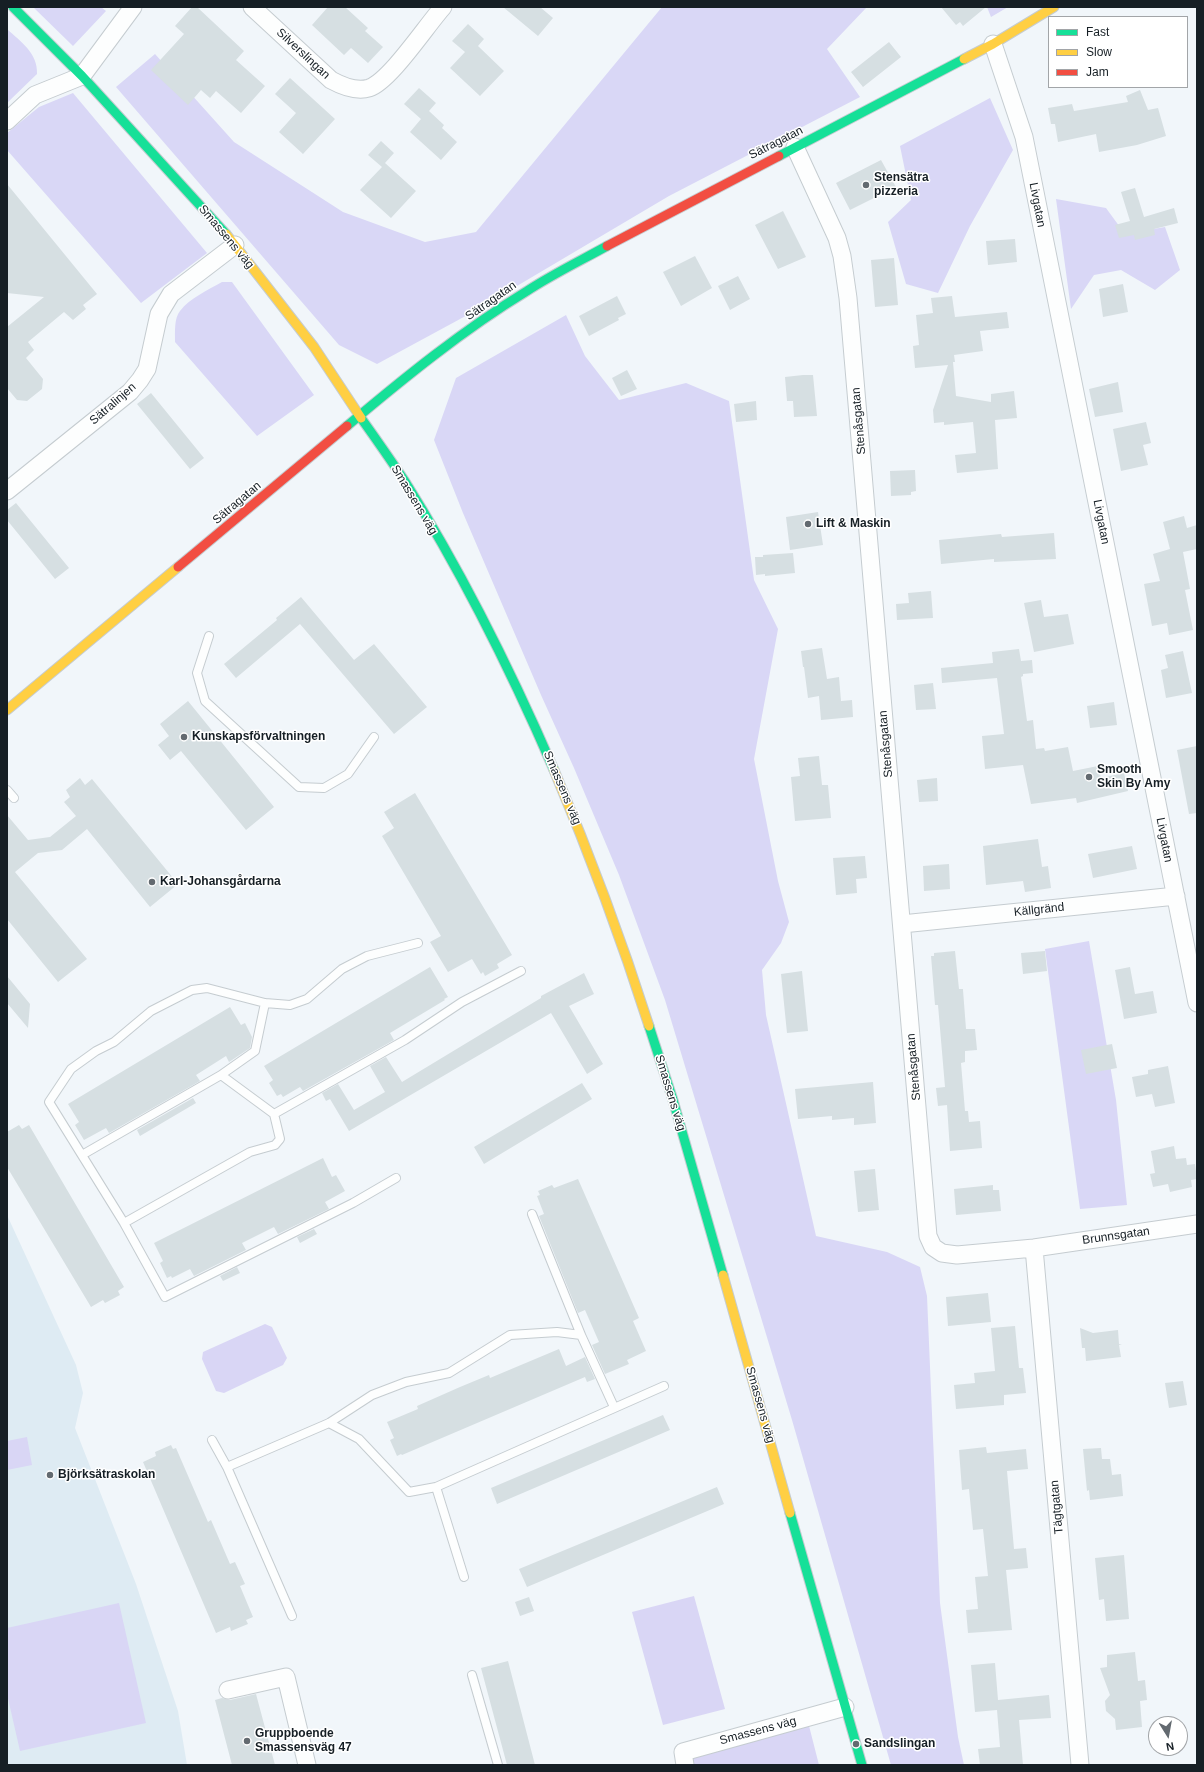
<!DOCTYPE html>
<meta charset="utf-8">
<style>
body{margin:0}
#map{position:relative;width:1204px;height:1772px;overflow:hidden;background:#f1f6fa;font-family:Helvetica,sans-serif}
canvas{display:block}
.frame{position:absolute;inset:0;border:8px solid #161f25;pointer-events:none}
.legend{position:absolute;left:1048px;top:16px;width:140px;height:72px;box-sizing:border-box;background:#fff;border:1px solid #a2a5a8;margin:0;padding:5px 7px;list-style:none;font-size:12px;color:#161f25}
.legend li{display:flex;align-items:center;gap:8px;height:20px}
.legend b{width:20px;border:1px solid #a2a5a8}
.north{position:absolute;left:1148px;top:1716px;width:40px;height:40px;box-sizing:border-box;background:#fff;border:1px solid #a2a5a8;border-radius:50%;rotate:169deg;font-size:11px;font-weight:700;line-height:16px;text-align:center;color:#161f25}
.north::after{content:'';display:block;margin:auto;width:14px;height:18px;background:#636a70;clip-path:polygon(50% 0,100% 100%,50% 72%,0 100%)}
</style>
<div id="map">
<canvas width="1204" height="1772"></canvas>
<div class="frame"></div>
<ul class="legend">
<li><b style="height:5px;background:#16e098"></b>Fast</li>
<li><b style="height:5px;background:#ffcf43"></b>Slow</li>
<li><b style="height:5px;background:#f24e42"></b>Jam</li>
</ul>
<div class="north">N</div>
</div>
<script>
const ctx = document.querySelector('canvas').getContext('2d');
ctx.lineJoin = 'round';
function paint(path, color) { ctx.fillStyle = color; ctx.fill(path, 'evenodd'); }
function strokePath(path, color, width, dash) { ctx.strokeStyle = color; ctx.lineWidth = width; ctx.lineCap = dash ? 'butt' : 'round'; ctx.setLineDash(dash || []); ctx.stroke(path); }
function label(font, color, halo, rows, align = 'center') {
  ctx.font = font + ' Helvetica,sans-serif'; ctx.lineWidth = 3; ctx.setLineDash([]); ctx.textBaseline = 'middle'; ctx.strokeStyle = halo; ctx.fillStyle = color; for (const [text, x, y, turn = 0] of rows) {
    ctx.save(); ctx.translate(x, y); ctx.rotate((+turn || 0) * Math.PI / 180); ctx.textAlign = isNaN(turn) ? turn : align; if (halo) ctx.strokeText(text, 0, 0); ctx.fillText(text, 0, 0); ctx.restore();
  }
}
paint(new Path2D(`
 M 7,1215 L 76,1365 L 83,1393 L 75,1428 L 136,1584 L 178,1711 L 187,1765 L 7,1765 Z`), '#deebf3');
paint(new Path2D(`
 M 265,1324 L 272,1327 L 287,1358 L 283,1365 L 224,1393 L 216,1391 L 202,1359 L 203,1352 Z
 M 27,1437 L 32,1465 L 7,1470 L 7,1441 Z
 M 694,1596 L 725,1709 L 663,1725 L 632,1612 Z
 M 119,1603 L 146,1723 L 20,1751 L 7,1694 L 7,1628 Z
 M 807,1718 L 819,1765 L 685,1765 L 683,1752 Z`), '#d9d6f5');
paint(new Path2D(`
 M 33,7 L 101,7 L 106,11 L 73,46 Z
 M 662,7 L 867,7 L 827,49 L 860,97 L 669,196 L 473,312 L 377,364 L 339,345 L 116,87 L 155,54 L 234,142 L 343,212 L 425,242 L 476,232 Z
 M 987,7 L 1008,7 L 991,17 Z
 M 7,29 C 21,42 38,53 37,74 L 7,103 Z
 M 73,93 L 207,253 L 141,303 L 7,150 L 7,133 L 39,107 Z
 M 990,98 L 1013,150 L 970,226 L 938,293 L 906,284 L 888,222 L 911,200 L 900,146 Z
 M 1056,199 L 1106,208 L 1125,234 L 1165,227 L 1180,270 L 1155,290 L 1121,270 L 1094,275 L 1071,309 Z
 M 222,282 L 232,282 L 314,395 L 257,436 L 175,342 C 175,332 174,318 180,311 C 190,298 208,290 222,282 Z
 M 566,315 L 585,356 L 619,400 L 686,383 L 729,401 L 754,580 L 778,629 L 754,759 L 778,881 L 789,922 L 781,943 L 762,970 L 766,1015 L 816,1236 L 887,1252 L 920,1267 L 927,1296 L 940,1603 L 958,1737 L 964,1765 L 891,1765 L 792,1420 L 665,1000 L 619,875 L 574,768 L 541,695 L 463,513 L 434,440 L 456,378 Z
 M 1089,941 L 1116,1100 L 1127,1205 L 1080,1209 L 1045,949 Z`), '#d9d7f6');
paint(new Path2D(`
 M 192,7 L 197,7 L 244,51 L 236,60 L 265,86 L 241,113 L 216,91 L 210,98 L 201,90 L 188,105 L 151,70 L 184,34 L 175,26 Z
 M 328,7 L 345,7 L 368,28 L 365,31 L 383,47 L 368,63 L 351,48 L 344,55 L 312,25 Z
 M 503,7 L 540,7 L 553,18 L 538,36 Z
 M 941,7 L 986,7 L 963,26 L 960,22 L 956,25 Z
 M 468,24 L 484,39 L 478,46 L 504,71 L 480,96 L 450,68 L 465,52 L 452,41 Z
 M 889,42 L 901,57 L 863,87 L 851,72 Z
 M 290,78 L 335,119 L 303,154 L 279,132 L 296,113 L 275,94 Z
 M 419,88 L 436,103 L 429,111 L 444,125 L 442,128 L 457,142 L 441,160 L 410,132 L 421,119 L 404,104 Z
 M 1140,90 L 1148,110 L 1158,108 L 1166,136 L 1137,145 L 1099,152 L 1096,134 L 1058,142 L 1055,124 L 1051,124 L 1048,108 L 1072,104 L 1074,111 L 1128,102 L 1126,96 Z
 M 381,141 L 394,153 L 385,163 L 416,191 L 391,218 L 360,190 L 382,167 L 368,155 Z
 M 881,160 L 896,187 L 850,210 L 836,183 Z
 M 7,184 L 97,294 L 83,305 L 86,309 L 73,320 L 64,312 L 28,342 L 34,350 L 26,358 L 43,379 L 42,389 L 27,401 L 17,400 L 7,388 L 7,327 L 44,297 L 7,293 Z
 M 1135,188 L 1144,217 L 1174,208 L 1178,223 L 1154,229 L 1155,235 L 1135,240 L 1134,235 L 1119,238 L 1115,225 L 1130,221 L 1121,192 Z
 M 783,211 L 806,257 L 778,269 L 755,225 Z
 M 1015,239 L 1017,262 L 988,265 L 986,241 Z
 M 695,256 L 712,288 L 681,306 L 663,272 Z
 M 894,258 L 898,305 L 875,307 L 871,260 Z
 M 738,276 L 750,299 L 730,310 L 718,286 Z
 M 1123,284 L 1128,312 L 1103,317 L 1099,289 Z
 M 617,296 L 626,314 L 618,318 L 619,320 L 589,336 L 579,316 Z
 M 952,296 L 955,317 L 1007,312 L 1009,328 L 980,331 L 983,351 L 954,355 L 955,362 L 953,362 L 956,396 L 991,402 L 991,394 L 1014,391 L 1017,418 L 995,420 L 998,469 L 957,473 L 955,455 L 976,453 L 973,422 L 944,425 L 944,422 L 934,423 L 933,410 L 948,365 L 915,368 L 913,346 L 919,345 L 916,315 L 933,313 L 931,298 Z
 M 627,370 L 637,389 L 621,396 L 612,378 Z
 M 803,375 L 813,375 L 817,416 L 794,417 L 793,401 L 787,401 L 785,377 Z
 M 1118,382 L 1123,412 L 1095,417 L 1089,389 Z
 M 151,393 L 204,458 L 190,469 L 137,404 Z
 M 756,401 L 757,420 L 736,422 L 734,404 Z
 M 1146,422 L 1151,443 L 1143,445 L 1148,465 L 1121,471 L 1113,429 Z
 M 915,470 L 916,491 L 911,492 L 911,495 L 891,496 L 890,471 Z
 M 16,503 L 69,568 L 55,579 L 7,520 L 7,510 Z
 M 818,512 L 823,545 L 790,550 L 786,517 Z
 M 1184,516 L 1187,528 L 1197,525 L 1197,549 L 1183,552 L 1190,589 L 1185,590 L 1193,630 L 1169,635 L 1167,623 L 1152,626 L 1144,584 L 1160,581 L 1153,554 L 1170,549 L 1163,522 Z
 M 1054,533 L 1056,559 L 994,562 L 994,559 L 941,564 L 939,540 L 1001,534 L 1002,537 Z
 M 793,553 L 795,573 L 765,576 L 765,574 L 756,575 L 755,557 L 763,557 L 763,555 Z
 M 931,591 L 933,618 L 897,620 L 896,604 L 909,603 L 908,593 Z
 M 301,597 L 354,660 L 374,644 L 427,707 L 394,734 L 300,624 L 236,678 L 224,664 L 277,620 L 276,618 Z
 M 1041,600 L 1044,617 L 1068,614 L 1074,644 L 1034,652 L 1024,603 Z
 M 822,648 L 827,679 L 839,677 L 841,701 L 852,700 L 853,717 L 821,720 L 819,696 L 808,698 L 804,667 L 803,667 L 801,651 Z
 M 1019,649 L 1021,661 L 1032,660 L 1033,673 L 1023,674 L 1023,676 L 1021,677 L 1027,721 L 1033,720 L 1036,749 L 1044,748 L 1045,751 L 1068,747 L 1073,771 L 1098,766 L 1101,778 L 1124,773 L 1128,791 L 1077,803 L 1076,798 L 1031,804 L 1023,765 L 985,769 L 982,736 L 1004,734 L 997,678 L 942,683 L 941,668 L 993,663 L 992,652 Z
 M 1183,651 L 1192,693 L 1166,698 L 1161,670 L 1168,668 L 1165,655 Z
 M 933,683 L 936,709 L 916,710 L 914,685 Z
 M 188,701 L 274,807 L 246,830 L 181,751 L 170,760 L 158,745 L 169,736 L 160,724 Z
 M 1114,702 L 1117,725 L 1090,728 L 1087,706 Z
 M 1197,746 L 1197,813 L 1189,814 L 1177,750 Z
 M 819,756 L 822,785 L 828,785 L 831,818 L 795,821 L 791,777 L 800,776 L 798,758 Z
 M 80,778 L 85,785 L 92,779 L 178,884 L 150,907 L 87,829 L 62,850 L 38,853 L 15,872 L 87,959 L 58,982 L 7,919 L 7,815 L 28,840 L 50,837 L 76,816 L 64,802 L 70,797 L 66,790 Z
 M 937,778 L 938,801 L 919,802 L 917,780 Z
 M 415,793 L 512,955 L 497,964 L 499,968 L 485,976 L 483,972 L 481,974 L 472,959 L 448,972 L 430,942 L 441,936 L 382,836 L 394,828 L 384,812 Z
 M 1038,839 L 1042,867 L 1048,866 L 1051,888 L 1025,892 L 1023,881 L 986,885 L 983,846 Z
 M 1132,846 L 1137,869 L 1093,878 L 1088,854 Z
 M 865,856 L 867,878 L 856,879 L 857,893 L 836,895 L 833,858 Z
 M 949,864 L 950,889 L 924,891 L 923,866 Z
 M 955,951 L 959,989 L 963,989 L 963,990 L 966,1029 L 975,1029 L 977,1050 L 965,1051 L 965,1062 L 961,1063 L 965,1111 L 968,1111 L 969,1122 L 980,1121 L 982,1148 L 950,1151 L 947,1105 L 938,1106 L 936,1088 L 945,1087 L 938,1005 L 935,1005 L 931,956 L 934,956 L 934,953 Z
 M 1045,951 L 1047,971 L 1023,974 L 1021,953 Z
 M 430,967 L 448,997 L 444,999 L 445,1000 L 390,1033 L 394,1040 L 303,1091 L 300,1087 L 283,1097 L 281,1094 L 277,1096 L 269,1083 L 273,1080 L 264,1066 Z
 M 1130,967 L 1135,994 L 1153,991 L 1157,1013 L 1124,1019 L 1115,970 Z
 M 802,971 L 808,1031 L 787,1033 L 781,974 Z
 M 584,973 L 594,994 L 569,1006 L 603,1064 L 587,1074 L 551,1013 L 349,1131 L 330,1099 L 326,1101 L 322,1093 L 338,1084 L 354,1110 L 385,1092 L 370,1066 L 386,1057 L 402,1082 L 541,998 L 541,996 Z
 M 7,976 L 30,1004 L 28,1028 L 7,1003 Z
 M 230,1007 L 241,1025 L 245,1023 L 252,1037 L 250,1048 L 229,1062 L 226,1056 L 196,1075 L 200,1081 L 109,1133 L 106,1128 L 84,1140 L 75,1125 L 79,1122 L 68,1104 Z
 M 1112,1044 L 1117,1068 L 1086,1074 L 1081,1050 Z
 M 1168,1066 L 1175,1103 L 1155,1107 L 1152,1094 L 1136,1097 L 1132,1077 L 1148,1074 L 1148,1070 Z
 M 873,1082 L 876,1123 L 854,1125 L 854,1118 L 832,1120 L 832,1116 L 798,1119 L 795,1089 Z
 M 582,1083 L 592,1099 L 484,1164 L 474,1147 Z
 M 193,1098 L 196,1103 L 140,1136 L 137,1130 Z
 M 19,1125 L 22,1129 L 29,1125 L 124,1287 L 118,1291 L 120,1295 L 105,1303 L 103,1300 L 91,1307 L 7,1167 L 7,1132 Z
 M 1174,1146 L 1176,1159 L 1186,1158 L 1187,1165 L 1195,1164 L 1197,1179 L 1191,1180 L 1192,1187 L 1170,1192 L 1168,1184 L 1153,1187 L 1150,1174 L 1155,1173 L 1151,1151 Z
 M 323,1158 L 332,1177 L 336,1175 L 345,1191 L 325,1202 L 329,1209 L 278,1234 L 274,1227 L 242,1243 L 246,1250 L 194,1276 L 190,1269 L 172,1278 L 171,1276 L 167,1278 L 160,1263 L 163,1261 L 154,1243 Z
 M 875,1169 L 879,1210 L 858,1212 L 854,1171 Z
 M 578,1179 L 639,1318 L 633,1321 L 646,1351 L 627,1360 L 629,1364 L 605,1374 L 592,1345 L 599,1342 L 585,1310 L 578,1313 L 539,1216 L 544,1214 L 537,1196 L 540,1195 L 538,1191 L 552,1185 L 554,1188 Z
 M 993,1185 L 993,1190 L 999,1190 L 1001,1211 L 956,1215 L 954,1189 Z
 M 314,1229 L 317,1234 L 300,1243 L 297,1237 Z
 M 237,1267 L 240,1273 L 223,1281 L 220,1276 Z
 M 988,1293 L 991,1322 L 948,1326 L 946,1297 Z
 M 1015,1326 L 1019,1368 L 1023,1368 L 1026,1393 L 1004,1395 L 1004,1405 L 956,1409 L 954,1385 L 975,1383 L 974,1373 L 995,1371 L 991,1328 Z
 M 1080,1328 L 1093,1333 L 1118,1330 L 1119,1344 L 1122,1345 L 1119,1345 L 1121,1357 L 1086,1361 L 1085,1348 L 1082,1348 Z
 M 559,1349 L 566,1366 L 585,1357 L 595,1379 L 587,1382 L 585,1377 L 402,1455 L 401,1454 L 397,1456 L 390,1440 L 394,1438 L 387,1422 L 418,1409 L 417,1406 L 460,1387 L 489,1375 L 490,1378 Z
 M 1183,1381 L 1187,1405 L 1169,1408 L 1165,1383 Z
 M 663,1415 L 670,1430 L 497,1504 L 491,1488 Z
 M 171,1445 L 173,1449 L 176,1448 L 208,1522 L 211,1520 L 230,1564 L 235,1562 L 245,1584 L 240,1586 L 253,1617 L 246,1620 L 248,1624 L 231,1631 L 230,1627 L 216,1633 L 143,1462 L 156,1456 L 155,1452 Z
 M 986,1447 L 987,1453 L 1026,1449 L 1028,1469 L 1007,1471 L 1014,1549 L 1026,1548 L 1028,1568 L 1006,1570 L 1012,1630 L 968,1633 L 966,1610 L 978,1609 L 975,1577 L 988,1576 L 983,1529 L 973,1530 L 969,1489 L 962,1490 L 959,1450 Z
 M 1101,1448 L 1102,1459 L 1110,1459 L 1112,1475 L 1121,1474 L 1123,1496 L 1090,1500 L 1089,1490 L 1087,1491 L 1083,1449 Z
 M 717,1487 L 724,1504 L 527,1587 L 519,1569 Z
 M 1124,1555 L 1129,1619 L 1106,1621 L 1104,1599 L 1099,1600 L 1095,1558 Z
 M 529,1597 L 534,1611 L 520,1616 L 515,1602 Z
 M 1135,1652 L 1138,1681 L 1145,1680 L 1147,1700 L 1140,1701 L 1142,1727 L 1116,1730 L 1115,1719 L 1106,1711 L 1105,1701 L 1110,1695 L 1100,1668 L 1107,1667 L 1107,1655 Z
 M 508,1661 L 535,1765 L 507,1765 L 481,1668 Z
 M 995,1663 L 998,1700 L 1049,1695 L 1051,1718 L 1019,1720 L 1023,1765 L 980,1765 L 978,1749 L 1000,1747 L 997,1710 L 975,1712 L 971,1665 Z
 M 256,1694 L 275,1765 L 232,1765 L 215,1700 L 222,1698 L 230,1700 Z`), '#d6dfe2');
const lane = new Path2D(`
 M 209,636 L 197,673 L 205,701 L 299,787 L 324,788 L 348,774 L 374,737
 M 7,790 L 14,798
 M 221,1075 L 255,1051 L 265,1003
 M 274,1114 L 405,1040 L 462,1002 L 521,971
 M 82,1155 L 221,1075 L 274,1114 L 280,1139 L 275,1145 L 250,1152 L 124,1223
 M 396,1178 L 353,1203 L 165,1297 L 124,1223 L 49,1102 L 71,1069 L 96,1051 L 114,1042 L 151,1011 L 192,990 L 207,988 L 265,1003 L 290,1005 L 307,999 L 342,969 L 367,956 L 418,943
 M 532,1214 L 581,1335
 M 329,1423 L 359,1439 L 409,1492 L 436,1487 L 664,1386
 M 212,1440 L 227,1467 L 292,1616
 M 227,1467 L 329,1423 L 372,1395 L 406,1382 L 449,1373 L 510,1335 L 557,1332 L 581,1335 L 614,1407
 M 436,1487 L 464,1577
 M 472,1675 L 498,1765`);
const street = new Path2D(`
 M 252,7 L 331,80 C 342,86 356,92 369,88 C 390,81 426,26 443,7
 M 993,44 L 1024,137 L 1197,1003
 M 7,121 L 35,95 L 82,76 L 133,7
 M 795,147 L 837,238 L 842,256 L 848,298 L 928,1236 L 933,1247 L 942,1253 L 957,1255 L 1034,1248 L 1197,1224
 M 7,491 L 130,392 L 140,380 L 147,369 L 159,314 L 171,294 L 235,245
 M 902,924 L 1176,896
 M 1034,1248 L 1080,1765
 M 228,1690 L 286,1677 L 307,1765
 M 685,1765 L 683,1752 L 845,1707`);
const fast = new Path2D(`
 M 13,7 L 82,76 L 226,234
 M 779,156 L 964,59
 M 361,418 C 376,439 390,459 404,480 C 462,572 511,671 554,770
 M 347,426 C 404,378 463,330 527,291 C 553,274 580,261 607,246
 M 649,1026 L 673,1100 L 723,1275
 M 790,1513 L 862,1765`);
const slow = new Path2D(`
 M 964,59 L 993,44 L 1054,7
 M 226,234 L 314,347 L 361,418
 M 7,710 L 178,567
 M 554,770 C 590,855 621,938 649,1026
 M 723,1275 L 790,1513`);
const jam = new Path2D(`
 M 607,246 L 779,156
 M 178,567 L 347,426`);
strokePath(lane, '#c5ccd0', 10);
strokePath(street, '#c5ccd0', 19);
strokePath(fast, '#c5ccd0', 11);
strokePath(slow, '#c5ccd0', 11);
strokePath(jam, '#c5ccd0', 11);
strokePath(lane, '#fdfefe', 8);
strokePath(street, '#fdfefe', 17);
strokePath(fast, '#16e098', 9);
strokePath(slow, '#ffcf43', 9);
strokePath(jam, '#f24e42', 9);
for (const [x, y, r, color] of [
 [866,185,4,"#636a70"],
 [808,524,4,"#636a70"],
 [184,737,4,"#636a70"],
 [1089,777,4,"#636a70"],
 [152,882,4,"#636a70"],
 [50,1475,4,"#636a70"],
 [247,1741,4,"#636a70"],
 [856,1744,4,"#636a70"]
]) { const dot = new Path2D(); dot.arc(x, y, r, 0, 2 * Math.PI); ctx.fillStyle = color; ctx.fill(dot); strokePath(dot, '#fff', 1.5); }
label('12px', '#161f25', '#fff', [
 ["Silverslingan",303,54,43],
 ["Sätragatan",776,143,-27],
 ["Livgatan",1037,205,79],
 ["Smassens väg",226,237,50],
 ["Sätragatan",491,301,-35],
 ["Sätralinjen",113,404,-41],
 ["Stenåsgatan",859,421,-95],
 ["Smassens väg",414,500,59],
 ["Sätragatan",237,503,-40],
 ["Livgatan",1101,522,79],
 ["Stenåsgatan",886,744,-95],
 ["Smassens väg",562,788,67],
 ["Livgatan",1164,840,79],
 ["Källgränd",1039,910,-6],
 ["Stenåsgatan",914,1067,-95],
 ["Smassens väg",670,1093,73],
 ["Brunnsgatan",1116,1236,-8],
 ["Smassens väg",760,1405,74],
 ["Tägtgatan",1057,1507,-95],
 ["Smassens väg",758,1731,-15]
]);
label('bold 12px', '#161f25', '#fff', [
 ["Stensätra",874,178],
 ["pizzeria",874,192],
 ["Lift & Maskin",816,524],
 ["Kunskapsförvaltningen",192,737],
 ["Smooth",1097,770],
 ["Skin By Amy",1097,784],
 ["Karl-Johansgårdarna",160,882],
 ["Björksätraskolan",58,1475],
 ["Gruppboende",255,1734],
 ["Smassensväg 47",255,1748],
 ["Sandslingan",864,1744]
], 'left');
</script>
